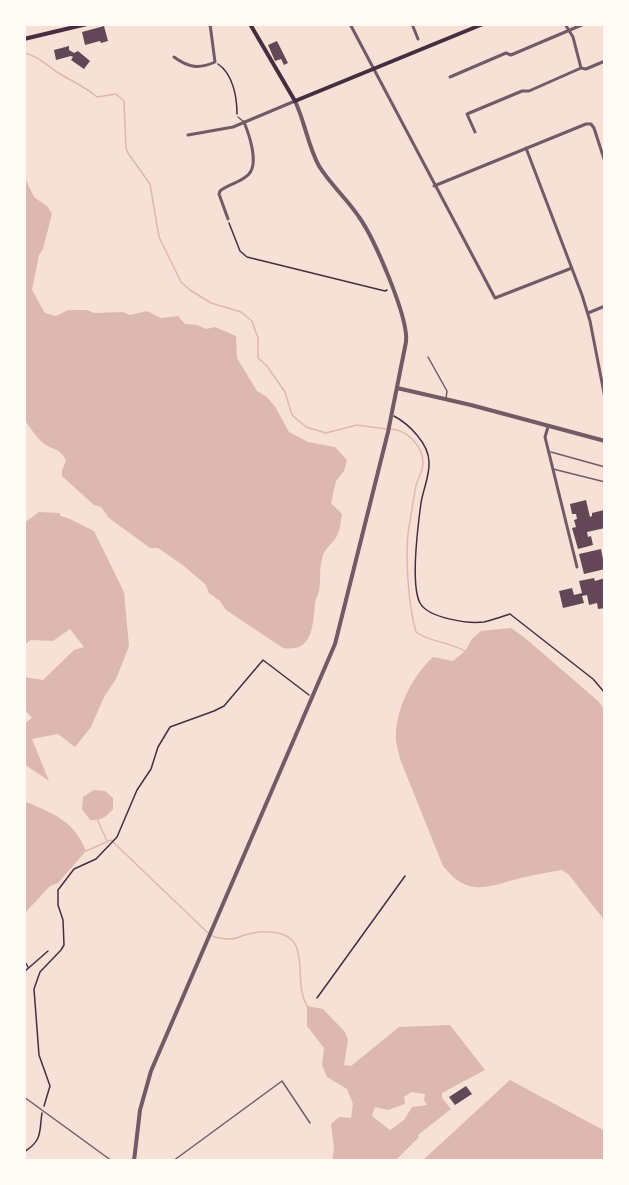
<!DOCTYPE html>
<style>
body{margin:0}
#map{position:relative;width:629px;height:1185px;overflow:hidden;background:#f7e1d7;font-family:"Asap Condensed",sans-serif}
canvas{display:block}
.frame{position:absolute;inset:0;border:26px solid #fffaf5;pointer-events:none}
</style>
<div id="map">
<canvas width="629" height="1185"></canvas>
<div class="frame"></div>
</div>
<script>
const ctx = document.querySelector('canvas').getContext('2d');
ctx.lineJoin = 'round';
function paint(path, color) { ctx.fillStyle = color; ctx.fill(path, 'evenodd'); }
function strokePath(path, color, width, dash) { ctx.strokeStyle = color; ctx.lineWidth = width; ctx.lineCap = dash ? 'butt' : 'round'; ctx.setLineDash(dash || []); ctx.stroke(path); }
paint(new Path2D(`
 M 24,176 L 34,197 L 48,207 L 52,214 L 43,249 L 39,255 L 32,290 L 45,313 L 56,316 L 68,310 L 87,310 L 94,313 L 123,312 L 130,315 L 147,311 L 161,318 L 178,316 L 185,324 L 197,325 L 206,329 L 215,327 L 236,336 L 237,358 L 257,391 L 267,397 L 276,408 L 289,432 L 308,442 L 335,447 L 347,460 L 344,471 L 336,481 L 331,503 L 342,514 C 341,521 340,530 337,536 C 332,545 324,548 322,559 C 319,569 321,581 319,591 C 318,596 315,600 315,604 C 313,625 313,653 283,648 L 226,610 L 220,601 L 209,593 L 206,585 L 184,566 L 158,548 L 150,548 L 109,518 L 101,507 L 94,505 L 62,476 L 62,470 L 66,461 C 61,448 52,450 43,443 C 36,437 29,426 24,419 Z
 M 39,512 L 59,513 L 61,516 L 70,519 L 94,531 L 124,592 L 129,646 L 116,679 L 104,697 L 91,727 L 75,747 L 58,734 L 32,739 L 49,781 L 24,764 L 24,724 L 32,718 L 24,709 L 24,677 L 43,680 L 74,650 L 84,647 L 70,629 L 53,641 L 31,640 L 24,645 L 24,523 Z
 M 511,628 L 525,638 L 598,701 L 605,710 L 605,921 L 569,875 L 562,870 C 550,872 537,874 525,877 C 490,885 470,900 443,866 L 400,759 C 399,753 397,747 396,741 C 394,712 412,676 433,657 L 453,661 L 465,651 L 472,639 L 481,631 Z
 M 94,790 L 105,791 L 113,798 L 113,809 C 106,817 101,821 90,820 L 82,809 L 83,797 Z
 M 24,801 C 52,813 74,820 86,851 L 58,883 L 50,886 L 24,914 Z
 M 307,1006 L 323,1009 L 345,1032 L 348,1040 L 344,1065 L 351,1066 L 399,1027 L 450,1025 L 485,1070 L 442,1093 L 442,1098 L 451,1109 L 418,1135 L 419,1137 L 395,1161 L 332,1161 L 334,1149 L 331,1124 L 339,1117 L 351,1118 L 353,1104 L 347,1089 L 327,1077 L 322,1065 L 324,1048 L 307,1026 ZM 411,1092 L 425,1094 L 424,1100 L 427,1105 L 412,1107 L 404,1120 L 390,1130 L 372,1116 L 375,1107 L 388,1110 L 405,1104 L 404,1097 Z
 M 510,1080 L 605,1131 L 605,1161 L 422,1161 Z`), '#dcb8b0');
strokePath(new Path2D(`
 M 24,53 C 38,55 48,67 60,74 C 73,82 86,87 97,97 L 116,94 L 124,101 L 126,148 L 128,153 L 150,184 L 159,237 L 181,282 L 190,290 L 211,303 L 241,312 L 252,321 L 258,338 L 258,358 L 267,366 L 285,392 L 292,415 L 306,427 L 326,433 L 357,425 L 386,429
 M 391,429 C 407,430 423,446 423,463 C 423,471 418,478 416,485 C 414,497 412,509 410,521 C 404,549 408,604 416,632 C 430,643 450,641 466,652
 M 98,821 L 107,841
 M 86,851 L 111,840 L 208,933
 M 212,936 C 217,938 224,939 230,939 C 237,939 242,935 249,934 C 263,930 289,930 296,946 C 304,965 296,986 307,1006`), '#dcb8b0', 1.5);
paint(new Path2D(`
 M 104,26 L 108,41 L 101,43 L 100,41 L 85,45 L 82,32 Z
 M 277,41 L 288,63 L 284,65 L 281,59 L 275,61 L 268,45 Z
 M 69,46 L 69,50 L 74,53 L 78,51 L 90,61 L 84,69 L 71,60 L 73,57 L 71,56 L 56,60 L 54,50 Z
 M 586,500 L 590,517 L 592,516 L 592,513 L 604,510 L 605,528 L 587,532 L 588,537 L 591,536 L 593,545 L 578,549 L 572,528 L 576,527 L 574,520 L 577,519 L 576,514 L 572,514 L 570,504 Z
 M 601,549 L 605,569 L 584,574 L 579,554 Z
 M 594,578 L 595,581 L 605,578 L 605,608 L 598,609 L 597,603 L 589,605 L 587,595 L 582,596 L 584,603 L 563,608 L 559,591 L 572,588 L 574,595 L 582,593 L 579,581 Z
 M 466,1086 L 472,1094 L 455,1105 L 449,1097 Z`), '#644757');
strokePath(new Path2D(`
 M 218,64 C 233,74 237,97 237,114
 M 229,223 L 240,251 L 247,257 L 385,291 L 387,290
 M 394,416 C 409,424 429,444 429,462 C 430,475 423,490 421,503 C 418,525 410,584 420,603 C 428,618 468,624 484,622 C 493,620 501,617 510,614 L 593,679 L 605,693
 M 24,960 L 28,967
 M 24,972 L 48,951
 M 317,998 L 405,876
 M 44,1106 L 50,1086 L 39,1055 L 34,989 L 40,972 L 61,950 L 64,945 L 63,920 L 58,905 L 58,890 L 74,869 L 96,859 L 117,837 L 137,790 L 151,769 L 158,747 L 170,727 L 214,711 L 224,706 L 263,660 L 309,695
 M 24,1152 C 43,1140 39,1132 42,1113`), '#4a2c40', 1.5);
strokePath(new Path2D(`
 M 238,117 L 244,122
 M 428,357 L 447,391 L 446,398
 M 551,452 L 605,467
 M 553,469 L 605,482
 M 24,1097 L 112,1161
 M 173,1161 L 282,1081 L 310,1123`), '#755966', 1.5);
strokePath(new Path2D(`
 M 350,24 L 495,298 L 572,268
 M 412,24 L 418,39
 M 174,57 C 189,68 199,69 215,62 L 210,24
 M 581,68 L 586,69 L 605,61
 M 450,77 L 506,53 L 511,55 L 584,24
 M 475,132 L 467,114 L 522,91 L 529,91 L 581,68 L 573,37 L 565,24
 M 188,135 L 233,127 L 295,101
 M 526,148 L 582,295 L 590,321 L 605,398
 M 434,186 L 586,124 L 591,124 L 594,128 L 605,162
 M 228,219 L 219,194 L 220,191 C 229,184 242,182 249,174 C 259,163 249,134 244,122
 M 588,313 L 605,306
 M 548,427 L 545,437 L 577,567`), '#755966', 3);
strokePath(new Path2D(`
 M 397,388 L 471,405 L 605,441
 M 134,1161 L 140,1110 L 151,1071 L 335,644 L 388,432 L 406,342 C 409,318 374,238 359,217 C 347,199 330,184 319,166 C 308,146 305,122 295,101`), '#755966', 4);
strokePath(new Path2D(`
 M 250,24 L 295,101 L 483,24
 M 24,39 L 87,24`), '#4a2c40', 4);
</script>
